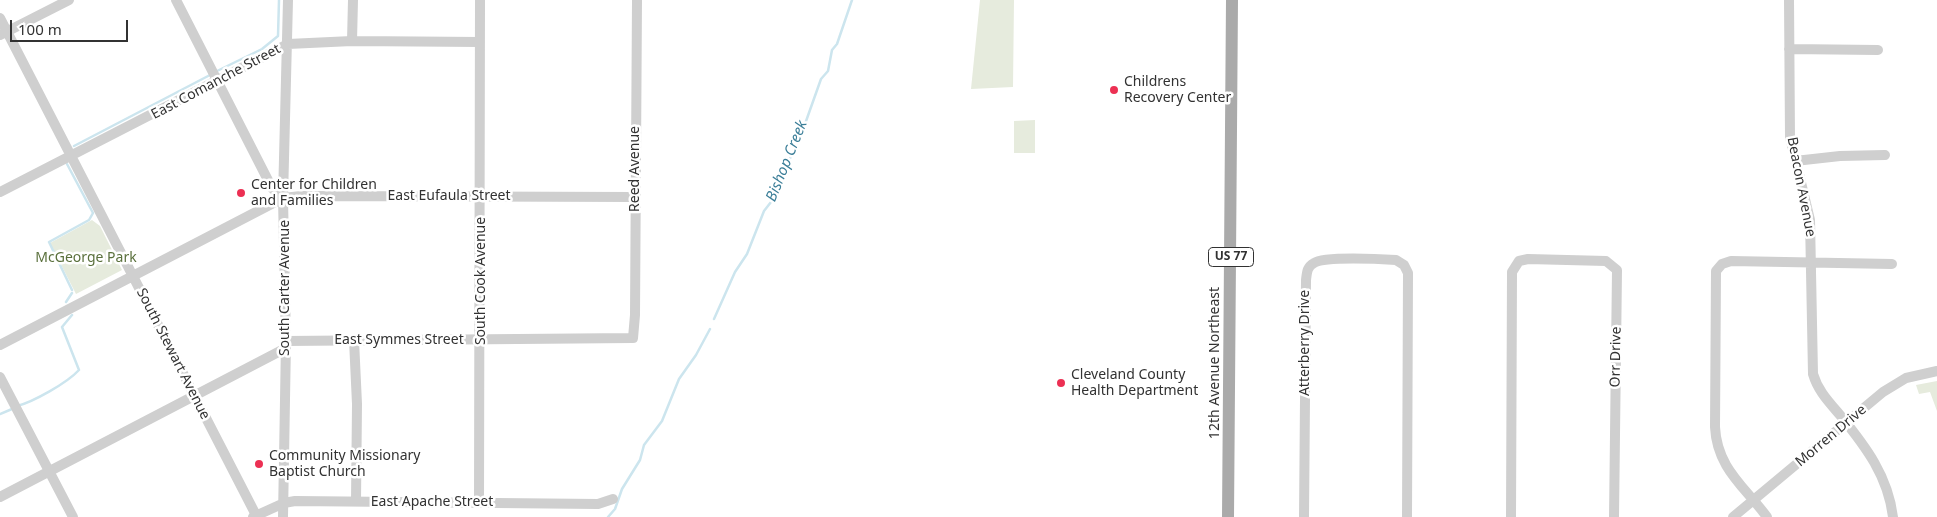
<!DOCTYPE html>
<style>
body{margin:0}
#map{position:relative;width:1937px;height:517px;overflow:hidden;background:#fff;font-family:"Noto Sans",sans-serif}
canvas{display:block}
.scale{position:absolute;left:10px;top:20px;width:118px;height:22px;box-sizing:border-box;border:2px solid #323232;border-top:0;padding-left:6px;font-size:15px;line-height:18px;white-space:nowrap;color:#323232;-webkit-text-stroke:4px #fff;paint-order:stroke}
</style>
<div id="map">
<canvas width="1937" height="517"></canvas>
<div class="scale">100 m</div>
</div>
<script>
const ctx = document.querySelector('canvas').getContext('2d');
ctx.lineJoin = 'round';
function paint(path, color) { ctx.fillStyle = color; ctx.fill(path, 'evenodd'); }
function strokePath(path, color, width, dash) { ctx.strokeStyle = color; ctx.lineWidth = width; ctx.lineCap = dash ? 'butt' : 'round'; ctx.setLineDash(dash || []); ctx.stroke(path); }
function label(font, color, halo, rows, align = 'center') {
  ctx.font = font + ' "Noto Sans",sans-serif'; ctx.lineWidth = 5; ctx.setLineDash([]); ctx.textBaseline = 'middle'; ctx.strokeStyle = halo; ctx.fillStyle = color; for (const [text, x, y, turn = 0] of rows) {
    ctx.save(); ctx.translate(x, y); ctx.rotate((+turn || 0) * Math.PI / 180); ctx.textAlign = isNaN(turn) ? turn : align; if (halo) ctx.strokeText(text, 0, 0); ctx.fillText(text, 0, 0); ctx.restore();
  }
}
paint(new Path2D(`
 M 980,0 L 1014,0 L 1013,87 L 971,89 Z
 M 1035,120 L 1035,153 L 1014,153 L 1014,121 Z
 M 92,220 L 100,226 L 122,270 L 76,294 L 50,243 Z
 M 1937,381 L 1937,411 L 1930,392 L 1919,394 L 1916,385 Z`), '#e6ebdd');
strokePath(new Path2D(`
 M 215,72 L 262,49 L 278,36 L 279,0
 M 74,146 L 210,75
 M 67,164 L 93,213 L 89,220 L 49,242 L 72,290
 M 66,302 L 72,293
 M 714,319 L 735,272 L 747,254 L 764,211 L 771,202 L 805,124 L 821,79 L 828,71 L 832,50 L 837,44 L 852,0
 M 17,406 C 33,402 67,383 79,370 L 62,327 L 72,315
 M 0,414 L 12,409
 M 608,517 L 615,509 L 622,489 L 640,460 L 644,445 L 662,421 L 679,379 L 696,355 L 710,329`), '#cce5ee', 2.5);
strokePath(new Path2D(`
 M 176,0 L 272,188 L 283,198
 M 1789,0 L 1790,137 L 1810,220 L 1813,374 C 1818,391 1829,402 1840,415 C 1866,447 1888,476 1893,517
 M 0,18 L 257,517
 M 0,35 L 69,0
 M 352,41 L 353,0
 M 1789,49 L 1878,50
 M 1795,161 L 1840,156 L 1885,155
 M 0,192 L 288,44 L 352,41 L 480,42
 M 354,340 L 357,404 L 356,501
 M 286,341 L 633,338 L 635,315 L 637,0
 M 0,345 L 283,198 L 301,196 L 635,197
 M 0,377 L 73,517
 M 0,497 L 286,348
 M 479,503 L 480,0
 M 253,517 L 284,503 L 295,501 L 598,504 L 613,499
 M 283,517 L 286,341 L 283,198 L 288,0
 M 1304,517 L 1306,280 C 1307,272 1307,267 1314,263 C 1324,256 1381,259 1396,260 L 1404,265 L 1408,273 L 1407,517
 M 1511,517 L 1512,272 L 1519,261 L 1528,259 L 1606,261 L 1617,270 L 1614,517
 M 1733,517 L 1883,392 L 1906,378 L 1937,371
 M 1767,517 C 1744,486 1717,468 1715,427 L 1716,271 L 1722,264 L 1731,261 L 1892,264`), '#cfcfcf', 10);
strokePath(new Path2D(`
 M 1228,517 L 1232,0`), '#aaa', 12);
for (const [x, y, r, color] of [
 [1114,90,5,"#ec3053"],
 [241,193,5,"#ec3053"],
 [1061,383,5,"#ec3053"],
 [259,464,5,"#ec3053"]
]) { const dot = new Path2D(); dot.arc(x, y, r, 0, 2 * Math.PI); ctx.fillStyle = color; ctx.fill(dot); strokePath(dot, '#fff', 2); }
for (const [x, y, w] of [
 [1231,257,45]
]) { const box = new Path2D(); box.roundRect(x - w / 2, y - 9.5, w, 19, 4); ctx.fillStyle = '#fff'; ctx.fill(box); strokePath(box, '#323232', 1); }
label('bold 12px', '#323232', null, [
 ["US 77",1231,257]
]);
label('14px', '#323232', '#fff', [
 ["East Comanche Street",216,82,-28],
 ["Reed Avenue",635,169,-90],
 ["Beacon Avenue",1801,187,79],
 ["East Eufaula Street",449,196],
 ["South Cook Avenue",481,281,-90],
 ["South Carter Avenue",285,288,-90],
 ["East Symmes Street",399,340],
 ["Atterberry Drive",1305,343,-90],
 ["South Stewart Avenue",173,354,63],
 ["Orr Drive",1616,357,-89],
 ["12th Avenue Northeast",1215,363,-90],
 ["Morren Drive",1831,436,-40],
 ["East Apache Street",432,502]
]);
label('14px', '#323232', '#fff', [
 ["Childrens",1124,82],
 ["Recovery Center",1124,98],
 ["Center for Children",251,185],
 ["and Families",251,201],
 ["Cleveland County",1071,375],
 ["Health Department",1071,391],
 ["Community Missionary",269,456],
 ["Baptist Church",269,472]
], 'left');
label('14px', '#5a703c', '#fff', [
 ["McGeorge Park",86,258]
]);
label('italic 15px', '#3b7e98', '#fff', [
 ["Bishop Creek",787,161,-68]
]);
</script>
